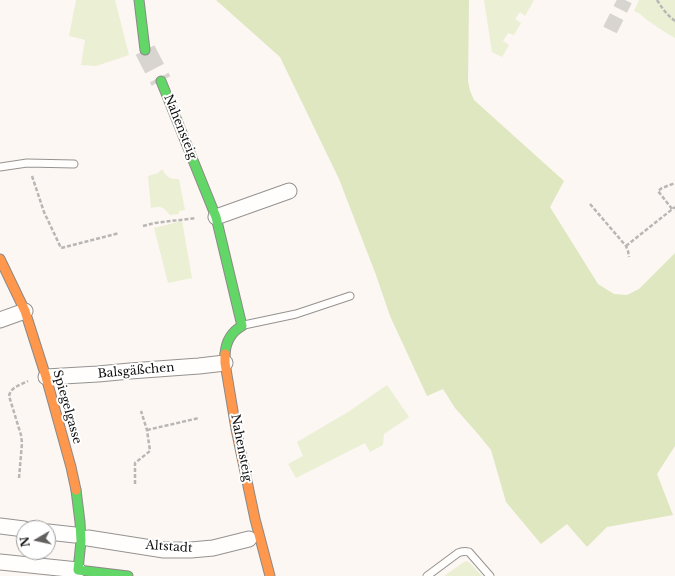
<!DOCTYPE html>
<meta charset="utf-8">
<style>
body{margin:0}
#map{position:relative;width:675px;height:576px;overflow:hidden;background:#fcf7f2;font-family:"Libre Baskerville",serif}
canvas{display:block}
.north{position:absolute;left:16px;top:520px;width:40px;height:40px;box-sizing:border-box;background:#fff;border:1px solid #9f9f9f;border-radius:50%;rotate:261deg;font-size:11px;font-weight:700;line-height:16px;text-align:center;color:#0e0e0e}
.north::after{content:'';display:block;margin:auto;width:14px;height:18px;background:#61605e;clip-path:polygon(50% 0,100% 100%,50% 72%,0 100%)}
</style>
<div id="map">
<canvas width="675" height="576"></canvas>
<div class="north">N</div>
</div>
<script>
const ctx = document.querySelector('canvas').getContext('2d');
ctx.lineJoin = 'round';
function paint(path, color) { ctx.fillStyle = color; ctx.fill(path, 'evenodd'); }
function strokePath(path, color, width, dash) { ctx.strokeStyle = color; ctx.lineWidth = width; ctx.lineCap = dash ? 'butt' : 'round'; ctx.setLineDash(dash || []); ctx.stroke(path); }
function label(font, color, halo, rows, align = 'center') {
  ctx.font = font + ' "Libre Baskerville",serif'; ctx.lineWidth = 4; ctx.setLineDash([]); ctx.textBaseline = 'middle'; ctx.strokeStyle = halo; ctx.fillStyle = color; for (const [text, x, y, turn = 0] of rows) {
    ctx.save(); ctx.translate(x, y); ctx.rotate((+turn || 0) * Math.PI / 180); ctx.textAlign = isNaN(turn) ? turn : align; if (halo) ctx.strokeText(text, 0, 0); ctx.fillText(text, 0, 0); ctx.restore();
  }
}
paint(new Path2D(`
 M 76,0 L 115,0 L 129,55 L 96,66 L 81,65 L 85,40 L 69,36 Z
 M 484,0 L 534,0 L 525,16 L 520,12 L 515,19 L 521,23 L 514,35 L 508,33 L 503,41 L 509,45 L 502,57 L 492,52 Z
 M 639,0 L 675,0 L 675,38 C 667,33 658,28 650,22 C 644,18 640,13 634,11 Z
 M 161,170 L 163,170 C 167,178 170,179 179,179 L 185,210 L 179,211 L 179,214 L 170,215 C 163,207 162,206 151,208 L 148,176 L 158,173 Z
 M 182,221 L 192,278 L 168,283 L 154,228 Z
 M 387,385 L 409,417 L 384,434 L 383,445 L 370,452 L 365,443 L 296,478 L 288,464 L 303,456 L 297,442 L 348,412 Z
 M 466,561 L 469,562 L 482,576 L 444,576 L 461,564 Z`), '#ebefd3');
paint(new Path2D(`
 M 216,0 L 469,0 L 468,81 L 470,91 L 474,100 L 564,181 L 550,207 L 598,284 L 614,294 L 627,295 L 639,289 L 675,253 L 675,446 L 657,474 L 673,515 L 607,527 L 587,547 L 567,524 L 541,544 L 506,502 L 491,450 L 478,434 L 455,408 L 443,389 L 427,396 L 390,316 L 376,275 L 339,179 L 280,57 Z`), '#dee7c0');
strokePath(new Path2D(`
 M 610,30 L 625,0`), '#d8d4d0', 15, [15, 8]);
strokePath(new Path2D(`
 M 145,50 L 161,81`), '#d8d4d0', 21, [21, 10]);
const lane = new Path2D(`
 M 0,167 L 27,163 L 74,164
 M 244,325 L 296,314 L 350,296
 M 427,576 L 458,553 C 462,551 465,551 469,552 L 490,576`);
const street = new Path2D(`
 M 216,217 L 289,191
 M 0,320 L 25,311
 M 46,377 L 98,374 L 130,371 L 199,366 L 225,363
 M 0,526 L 24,529
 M 48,532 L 75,535
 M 88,538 L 164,550 L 191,550 L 213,548 L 249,539
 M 0,562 L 78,570`);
const fast = new Path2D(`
 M 139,0 L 145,50
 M 161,81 L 216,217 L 242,326 C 231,332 226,341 225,354
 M 76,490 L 80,522 L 81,541 L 78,570 L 128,576`);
const slow = new Path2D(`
 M 0,259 L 25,311 L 46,377 L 71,467 L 76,490
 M 225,354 L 225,363 L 236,429 L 255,519 L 270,576`);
strokePath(lane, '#959391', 9);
strokePath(street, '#959391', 17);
strokePath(fast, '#8c8a87', 11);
strokePath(slow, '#8c8a87', 11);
strokePath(new Path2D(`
 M 657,0 C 662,8 667,15 675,21
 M 32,176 L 44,212 L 61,248 L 119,233
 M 590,204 L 626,246 L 628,251 L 629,257
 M 672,209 L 658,191 L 662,188 L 675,183
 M 143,226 L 155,223 L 196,218
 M 626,246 L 675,207
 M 147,430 L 199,418
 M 19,478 L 22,443 L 21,435 L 9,396 C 11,387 20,385 28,381
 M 135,484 L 135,463 L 150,451 L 147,430 L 141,411`), '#b8b7b6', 2.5, [4, 2]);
strokePath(lane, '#fffefd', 7);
strokePath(street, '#fffefd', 15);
strokePath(fast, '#63d668', 9);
strokePath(slow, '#ff974d', 9);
label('12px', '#0e0e0e', '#fff', [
 ["Nahensteig",180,127,68],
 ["Balsgäßchen",136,371,-5],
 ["Spiegelgasse",67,407,74],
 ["Nahensteig",241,448,79],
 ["Altstadt",169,547,4]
]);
</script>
